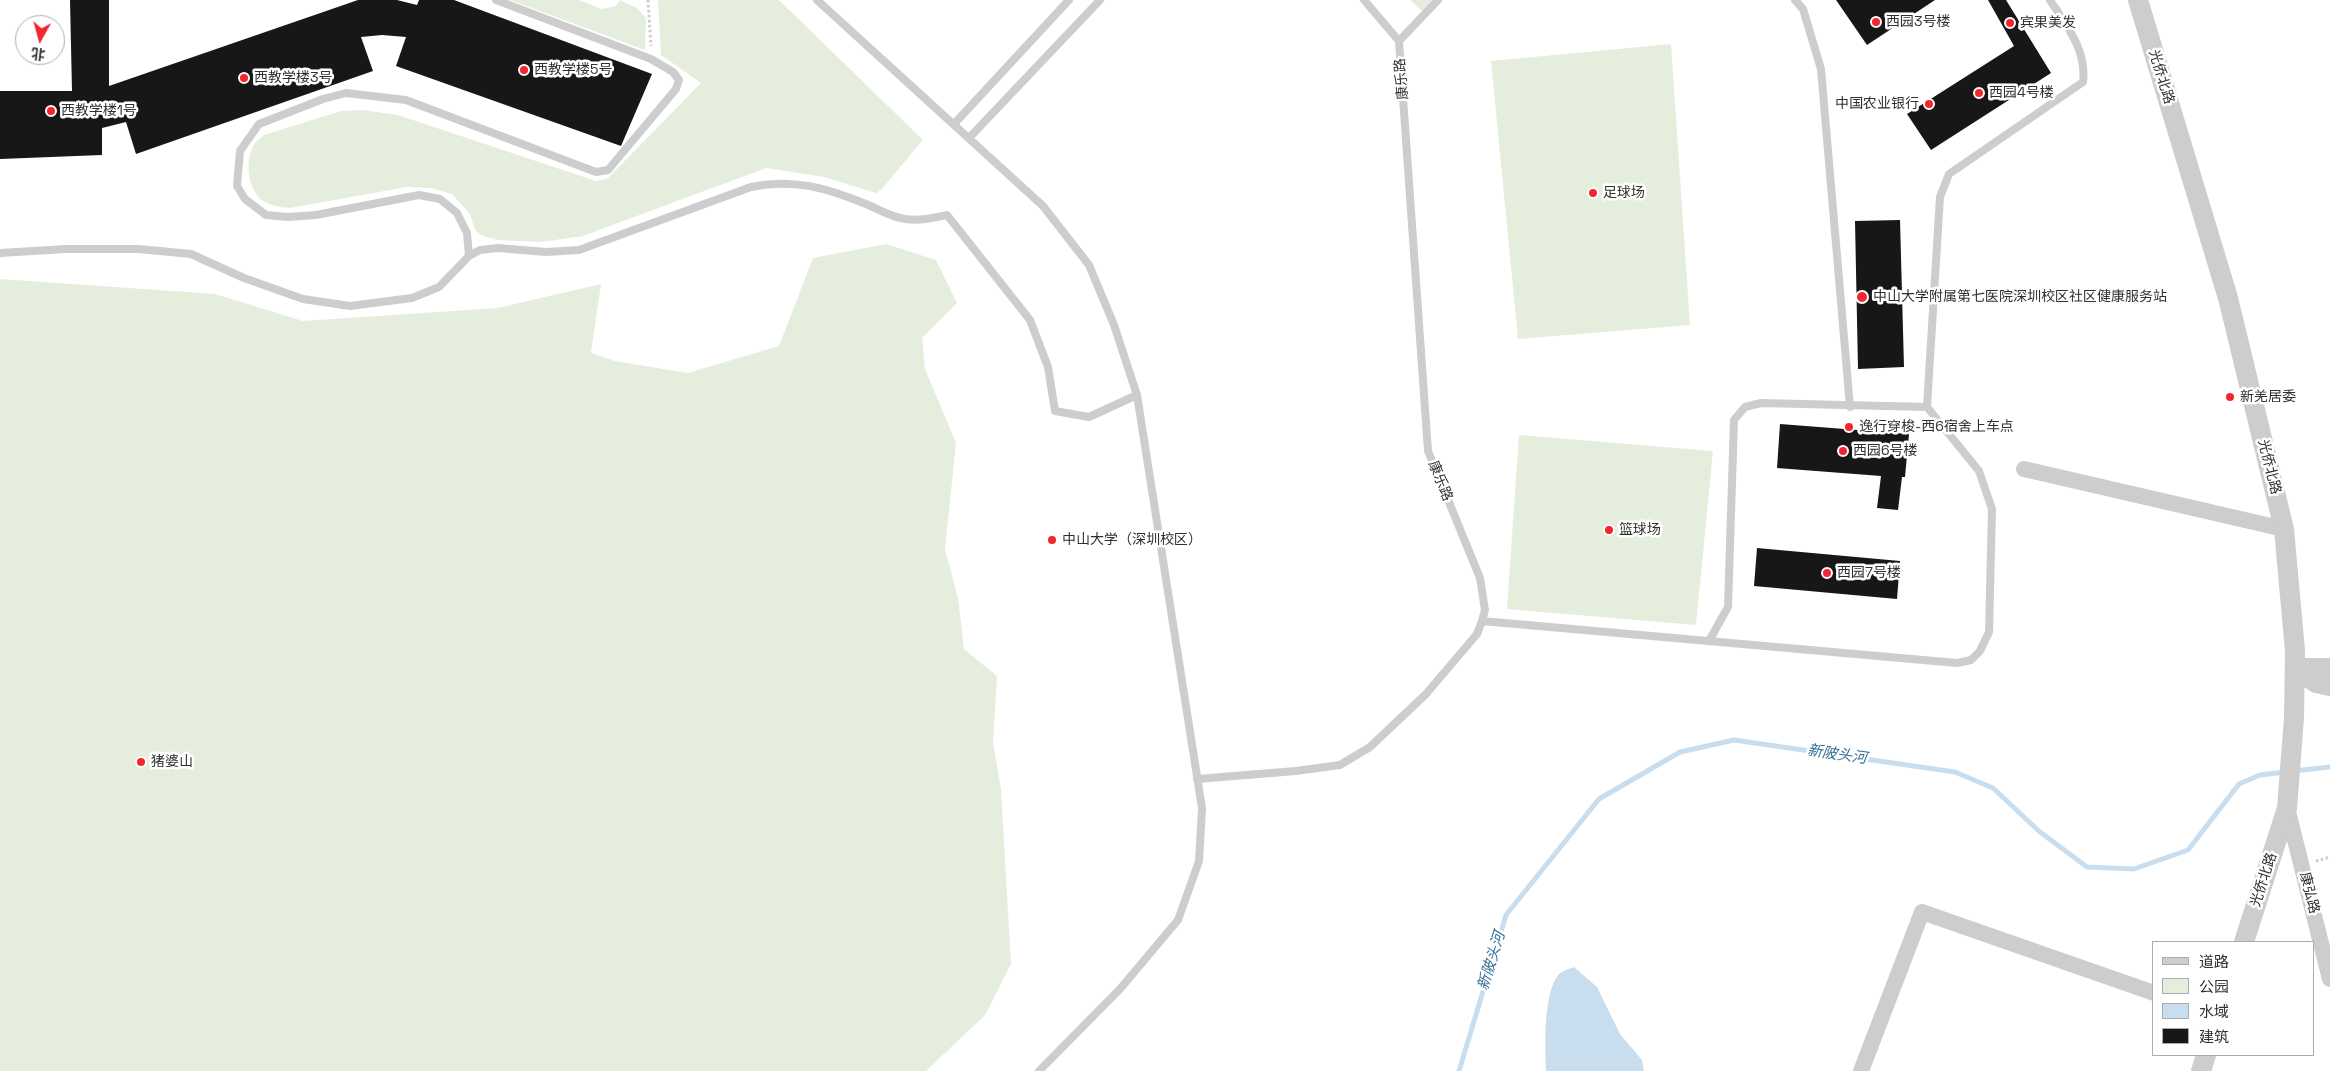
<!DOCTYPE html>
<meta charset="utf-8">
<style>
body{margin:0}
#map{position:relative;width:2330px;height:1071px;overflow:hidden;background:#fff;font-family:"Space Grotesk","Noto Sans SC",sans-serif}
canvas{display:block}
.legend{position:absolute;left:2152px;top:941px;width:162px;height:115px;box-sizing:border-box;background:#fff;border:1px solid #acacac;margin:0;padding:6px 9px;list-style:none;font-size:15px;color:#303030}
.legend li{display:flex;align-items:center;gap:10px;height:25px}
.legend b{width:25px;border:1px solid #acacac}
.north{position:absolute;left:15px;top:15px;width:50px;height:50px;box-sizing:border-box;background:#fff;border:1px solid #acacac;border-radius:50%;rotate:187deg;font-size:14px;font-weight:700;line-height:20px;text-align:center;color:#303030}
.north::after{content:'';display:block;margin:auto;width:18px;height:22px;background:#f2262f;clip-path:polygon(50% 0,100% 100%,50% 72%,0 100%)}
</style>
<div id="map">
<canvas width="2330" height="1071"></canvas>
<ul class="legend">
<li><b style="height:6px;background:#cdcdcd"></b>道路</li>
<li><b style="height:14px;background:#e5eedd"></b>公园</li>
<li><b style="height:14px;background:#c8deef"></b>水域</li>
<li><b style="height:14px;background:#171717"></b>建筑</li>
</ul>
<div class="north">北</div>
</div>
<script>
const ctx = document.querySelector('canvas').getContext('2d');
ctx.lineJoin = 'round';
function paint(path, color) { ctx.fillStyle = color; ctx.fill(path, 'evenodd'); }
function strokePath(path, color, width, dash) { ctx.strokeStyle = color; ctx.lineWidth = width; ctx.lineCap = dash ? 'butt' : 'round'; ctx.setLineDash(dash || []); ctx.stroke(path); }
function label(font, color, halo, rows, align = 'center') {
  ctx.font = font + ' "Space Grotesk","Noto Sans SC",sans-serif'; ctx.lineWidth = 5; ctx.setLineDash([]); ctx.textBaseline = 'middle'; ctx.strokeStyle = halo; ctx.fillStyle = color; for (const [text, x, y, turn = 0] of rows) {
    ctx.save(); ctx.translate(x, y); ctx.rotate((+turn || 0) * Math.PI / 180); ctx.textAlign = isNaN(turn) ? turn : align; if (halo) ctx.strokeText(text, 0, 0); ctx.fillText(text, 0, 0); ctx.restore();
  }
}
paint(new Path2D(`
 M 510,0 L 579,0 L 602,9 L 616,6 L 620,0 L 637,8 L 646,18 L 645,50 Z
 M 658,0 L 779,0 L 923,140 L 881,190 L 876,193 L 824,177 L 766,168 L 583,236 L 541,242 L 497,240 L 481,235 L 475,230 L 470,214 L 452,194 L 431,188 L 407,187 L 290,208 C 281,207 271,206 263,201 C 247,189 244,159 255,143 C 257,140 261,138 264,135 L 341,111 L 363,110 L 398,115 L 596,181 L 607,179 L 701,83 L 661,55 Z
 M 1410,0 L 1432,0 L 1422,11 Z
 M 1671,44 L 1690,325 L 1518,339 L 1491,61 Z
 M 886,244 L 936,260 L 957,303 L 922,338 L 925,369 L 956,443 L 945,549 L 958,598 L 964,649 L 997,676 L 993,743 L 1001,789 L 1011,964 L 985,1015 L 926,1071 L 0,1071 L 0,279 L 215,294 L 303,321 L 498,308 L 601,284 L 591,353 L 615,361 L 688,373 L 779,346 L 813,258 Z
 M 1519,435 L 1713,451 L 1696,625 L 1507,609 Z`), '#e5eedd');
paint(new Path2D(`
 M 1574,967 L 1597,987 L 1620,1034 L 1642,1060 L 1644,1071 L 1546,1071 C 1545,1048 1543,992 1559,974 C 1562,971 1569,969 1574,967 Z`), '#c8deef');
strokePath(new Path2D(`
 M 2294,771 L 2330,767
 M 1459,1071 L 1506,915 L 1599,799 L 1680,752 L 1734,740 L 1955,772 L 1993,788 L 2040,832 L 2087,867 L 2134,869 L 2188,850 L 2239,784 L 2260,775 L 2285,772`), '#c8deef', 5);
paint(new Path2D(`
 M 70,0 L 109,0 L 109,86 L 358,0 L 397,0 L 417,5 L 419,0 L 454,0 L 652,74 L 621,146 L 396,66 L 406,37 L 382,35 L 361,37 L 373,71 L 136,154 L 126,122 L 102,128 L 102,155 L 0,159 L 0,91 L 72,91 Z
 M 1836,0 L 1935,0 L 1867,45 Z
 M 1988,0 L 2006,0 L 2051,73 L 1931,150 L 1907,114 L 2014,46 Z
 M 1900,220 L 1904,367 L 1858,369 L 1855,221 Z
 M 1780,424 L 1909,434 L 1905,477 L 1902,477 L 1898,510 L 1877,508 L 1881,476 L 1777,468 Z
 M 1757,548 L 1900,561 L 1897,599 L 1754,586 Z`), '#171717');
strokePath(new Path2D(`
 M 648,0 L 651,46
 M 2316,861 L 2330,857`), '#cdcdcd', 3, [2.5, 2.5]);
strokePath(new Path2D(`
 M 817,0 L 1043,206 L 1089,265 L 1114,325 L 1137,395 L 1202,808 L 1199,861 L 1178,920 L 1120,989 L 1039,1071
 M 1795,0 L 1803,9 L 1821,69 L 1850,407
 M 1399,41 L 1438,0
 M 954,124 L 1069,0
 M 969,138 L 1100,0
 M 0,253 L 66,249 L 139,249 L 191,254 L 244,278 L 303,299 L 350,306 L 412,298 L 439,287 L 469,256 L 480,250 L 498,248 L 546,252 L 579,250 L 751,187 C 793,178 827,188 866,204 C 878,209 893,218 905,219 C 920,221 933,218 947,215 L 1030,320 L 1048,367 L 1055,411 L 1089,417 L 1137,395
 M 469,256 L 467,233 L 457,213 L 440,199 L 419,195 L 316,215 L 288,217 L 266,215 L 245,199 L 237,186 L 240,151 L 259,124 L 323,99 L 346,93 L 406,100 L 596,172 L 608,170 L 676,89 L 679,80 L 673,72 L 651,59 L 496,0
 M 1482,621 L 1957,663 L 1971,660 L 1980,651 L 1989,632 L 1992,509 L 1979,471 L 1927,407 L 1940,197 L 1949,174 L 2083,82 C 2087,50 2066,25 2050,0
 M 1709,641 L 1728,607 L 1734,420 L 1745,407 L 1761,403 L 1927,407
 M 1197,779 L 1296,771 L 1340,765 L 1370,747 L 1426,694 L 1477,634 L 1482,621 L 1485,610 L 1480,578 L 1428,451 L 1399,41 L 1364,0`), '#cdcdcd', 8);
strokePath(new Path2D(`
 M 2024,469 L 2284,529
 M 2287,808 L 2330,979
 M 1861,1071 L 1922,912 L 2154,993`), '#cdcdcd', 16);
strokePath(new Path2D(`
 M 2138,0 L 2228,298 L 2284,529 L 2295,651 L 2294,718 L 2287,808 L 2244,942
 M 2295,668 L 2316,683 L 2330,686
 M 2295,668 L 2330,668
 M 2201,1071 L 2206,1055`), '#cdcdcd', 20);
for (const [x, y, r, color] of [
 [1876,22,5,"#f2262f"],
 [2010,23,5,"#f2262f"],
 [524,70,5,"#f2262f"],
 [244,78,5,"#f2262f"],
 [1979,93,5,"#f2262f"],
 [1929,104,5,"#f2262f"],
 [51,111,5,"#f2262f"],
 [1593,193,5,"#f2262f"],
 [1862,297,6,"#f2262f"],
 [2230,397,5,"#f2262f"],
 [1849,427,5,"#f2262f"],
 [1843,451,5,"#f2262f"],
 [1609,530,5,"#f2262f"],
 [1052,540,5,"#f2262f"],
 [1827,573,5,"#f2262f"],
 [141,762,5,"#f2262f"]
]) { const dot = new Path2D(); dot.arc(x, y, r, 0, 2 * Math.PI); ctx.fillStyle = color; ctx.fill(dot); strokePath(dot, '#fff', 2); }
label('14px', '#303030', '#fff', [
 ["西园3号楼",1886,22],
 ["宾果美发",2020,23],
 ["西教学楼5号",534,70],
 ["西教学楼3号",254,78],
 ["西园4号楼",1989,93],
 ["中国农业银行",1919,104,"right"],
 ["西教学楼1号",61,111],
 ["足球场",1603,193],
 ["中山大学附属第七医院深圳校区社区健康服务站",1873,297],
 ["新羌居委",2240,397],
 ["逸行穿梭-西6宿舍上车点",1859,427],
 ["西园6号楼",1853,451],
 ["篮球场",1619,530],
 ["中山大学（深圳校区）",1062,540],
 ["西园7号楼",1837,573],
 ["猪婆山",151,762]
], 'left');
label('14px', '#303030', '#fff', [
 ["光侨北路",2161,77,73],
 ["康乐路",1402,79,-95],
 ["光侨北路",2269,467,76],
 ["康乐路",1440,481,68],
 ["光侨北路",2264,880,-72],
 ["康弘路",2309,893,76]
]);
label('italic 15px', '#377098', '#fff', [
 ["新陂头河",1837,755,8],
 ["新陂头河",1492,961,-73]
]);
</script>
